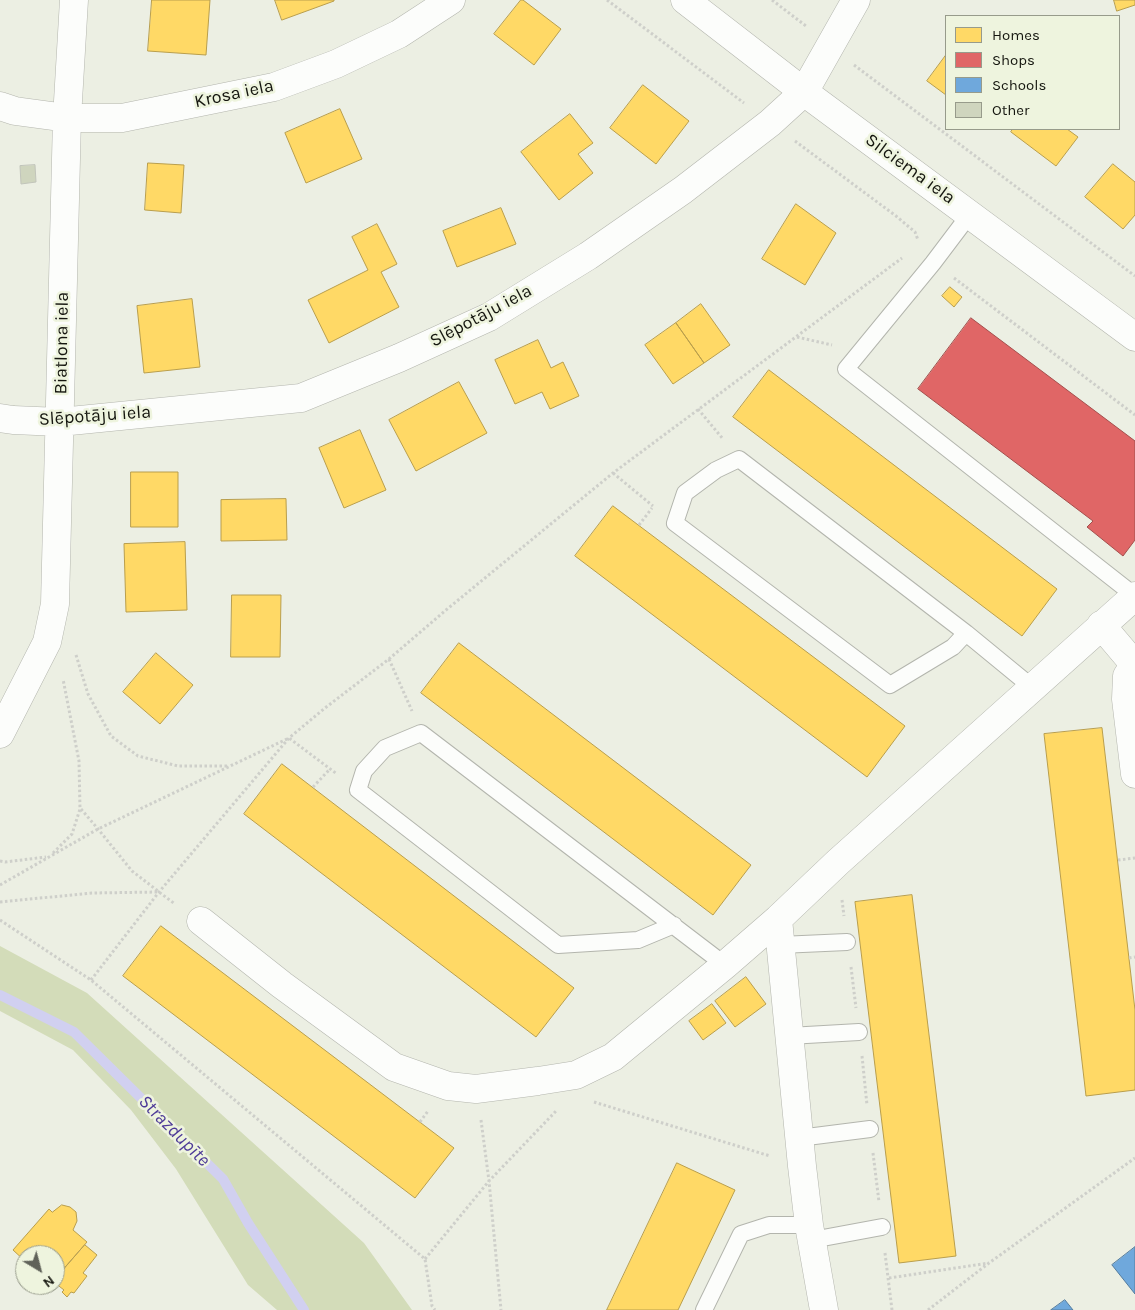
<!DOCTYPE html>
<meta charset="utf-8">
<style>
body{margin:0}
#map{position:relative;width:1135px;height:1310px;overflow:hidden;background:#ecefe3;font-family:Karla,sans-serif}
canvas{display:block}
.legend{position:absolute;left:945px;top:15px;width:175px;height:115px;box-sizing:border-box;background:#eef4de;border:1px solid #979b8b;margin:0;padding:6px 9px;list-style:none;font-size:15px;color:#15160f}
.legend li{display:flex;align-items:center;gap:10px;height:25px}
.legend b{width:25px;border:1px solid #979b8b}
.north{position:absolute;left:15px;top:1245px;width:50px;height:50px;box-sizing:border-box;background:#eef4de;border:1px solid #979b8b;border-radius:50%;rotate:143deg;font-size:14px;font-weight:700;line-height:20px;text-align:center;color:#15160f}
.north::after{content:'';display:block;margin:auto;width:18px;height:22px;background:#606259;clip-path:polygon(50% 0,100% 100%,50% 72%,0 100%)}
</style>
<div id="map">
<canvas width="1135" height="1310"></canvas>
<ul class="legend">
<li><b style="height:14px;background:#ffd966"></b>Homes</li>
<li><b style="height:14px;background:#e06666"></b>Shops</li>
<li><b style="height:14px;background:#6fa8dc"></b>Schools</li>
<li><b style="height:14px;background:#cfd5be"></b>Other</li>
</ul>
<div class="north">N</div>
</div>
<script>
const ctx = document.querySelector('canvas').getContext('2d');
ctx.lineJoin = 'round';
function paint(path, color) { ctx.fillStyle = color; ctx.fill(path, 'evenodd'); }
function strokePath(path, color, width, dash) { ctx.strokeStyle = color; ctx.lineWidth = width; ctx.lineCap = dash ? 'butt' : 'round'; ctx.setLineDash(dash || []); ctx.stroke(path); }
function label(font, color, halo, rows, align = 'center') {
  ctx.font = font + ' Karla,sans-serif'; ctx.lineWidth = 5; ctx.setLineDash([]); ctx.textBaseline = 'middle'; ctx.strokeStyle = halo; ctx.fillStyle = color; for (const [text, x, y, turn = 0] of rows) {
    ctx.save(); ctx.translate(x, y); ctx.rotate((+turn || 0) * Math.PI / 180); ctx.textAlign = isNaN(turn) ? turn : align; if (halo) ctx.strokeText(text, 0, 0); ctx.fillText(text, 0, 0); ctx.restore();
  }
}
paint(new Path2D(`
 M 0,946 L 87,993 L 364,1243 L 412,1310 L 277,1310 L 248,1285 L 176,1169 L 131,1110 L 73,1050 L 0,1011 Z`), '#d3dcb9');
const homes = new Path2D(`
 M 152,0 L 210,0 L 206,55 L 148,51 Z
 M 275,0 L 334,0 L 334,1 L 282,20 Z
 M 521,0 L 523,0 L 561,29 L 534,65 L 494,34 Z
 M 1114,0 L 1135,0 L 1135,5 L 1117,11 Z
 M 946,55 L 946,95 L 927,81 Z
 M 643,85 L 689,121 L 656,164 L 610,128 Z
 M 340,109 L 362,159 L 306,183 L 285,133 Z
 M 570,114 L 593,143 L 578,154 L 593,173 L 559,200 L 521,152 Z
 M 1013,129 L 1067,129 L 1078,137 L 1056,166 L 1011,132 Z
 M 148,163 L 184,165 L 181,213 L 145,210 Z
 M 1113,164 L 1135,182 L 1135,215 L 1123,229 L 1085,197 Z
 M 796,204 L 836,233 L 805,285 L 762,259 Z
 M 501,208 L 516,244 L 457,267 L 443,231 Z
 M 377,224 L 397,264 L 381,272 L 399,307 L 329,343 L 308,300 L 368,270 L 352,237 Z
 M 950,287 L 962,297 L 954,307 L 942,296 Z
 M 192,299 L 200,367 L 144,373 L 137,306 Z
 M 701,304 L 730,345 L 704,363 L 676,323 Z
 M 676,323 L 704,363 L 673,384 L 645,345 Z
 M 538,340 L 551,368 L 563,362 L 579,396 L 550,409 L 542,392 L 515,404 L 495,360 Z
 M 769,370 L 1057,589 L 1022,636 L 733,417 Z
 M 459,382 L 487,433 L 416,471 L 389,420 Z
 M 360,430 L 386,490 L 344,508 L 319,448 Z
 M 131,472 L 178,472 L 178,527 L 131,527 Z
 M 286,499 L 287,540 L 221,541 L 221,500 Z
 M 613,506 L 905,726 L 867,777 L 575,556 Z
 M 185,542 L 187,610 L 126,612 L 124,544 Z
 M 232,595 L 281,595 L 280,657 L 231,657 Z
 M 459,643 L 751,865 L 713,915 L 421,693 Z
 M 156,653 L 193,685 L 160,724 L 123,692 Z
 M 1102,728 L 1135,1010 L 1135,1090 L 1086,1096 L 1044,734 Z
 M 282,764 L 574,988 L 536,1037 L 244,814 Z
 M 912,895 L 956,1256 L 899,1263 L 855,902 Z
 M 161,926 L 454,1148 L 415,1198 L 123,976 Z
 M 746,977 L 766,1004 L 735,1027 L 715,1001 Z
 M 712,1004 L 726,1023 L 703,1040 L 689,1021 Z
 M 677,1163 L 735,1190 L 678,1310 L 607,1310 Z
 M 62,1205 L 70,1207 L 76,1212 L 77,1221 L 73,1230 L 87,1242 L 55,1279 L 55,1255 L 25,1255 L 25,1261 L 13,1250 L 49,1209 L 52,1212 Z
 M 85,1245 L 97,1255 L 83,1273 L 87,1276 L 74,1293 L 71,1292 L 67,1297 L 62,1292 L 64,1290 L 55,1283 L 55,1279 Z`);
paint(homes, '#ffd966');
strokePath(homes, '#b99e4c', 1);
const shops = new Path2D(`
 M 971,318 L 1135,441 L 1135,540 L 1123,556 L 1087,527 L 1093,521 L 918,389 Z`);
paint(shops, '#e06666');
strokePath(shops, '#a34e4c', 1);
const schools = new Path2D(`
 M 1135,1247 L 1135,1294 L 1112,1265 Z
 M 1065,1300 L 1073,1310 L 1051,1310 Z`);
paint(schools, '#6fa8dc');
strokePath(schools, '#547c9e', 1);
strokePath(new Path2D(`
 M 0,995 L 74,1032 L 223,1179 L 248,1223 L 304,1310`), '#d1d0f0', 10);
const building = new Path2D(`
 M 35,165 L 36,182 L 21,184 L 20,166 Z`);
paint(building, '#cfd5be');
strokePath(building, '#c1c4ba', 1);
const lane = new Path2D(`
 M 970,214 L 933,263 L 846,369 L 1135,596
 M 966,633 L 953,647 L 890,685 L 675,523 L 685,493 L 716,470 L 739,459 L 966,633 L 1033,688
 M 674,925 L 638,940 L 558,945 L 358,790 L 364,771 L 385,748 L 421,733 L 725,965
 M 780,945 L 847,942
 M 789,1036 L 859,1032
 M 799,1138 L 870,1129
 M 812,1240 L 882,1227
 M 704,1310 L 741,1234 L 769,1225 L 809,1225`);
const street = new Path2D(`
 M 0,106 L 15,111 L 67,118 L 122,118 L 274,87 L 336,64 L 399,34 L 451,0
 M 0,418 L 13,420 L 60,422 L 301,398 L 399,358 L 489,317 L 588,256 L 683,190 L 770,123 L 804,92 L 856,0
 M 1101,625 L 1134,664
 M 1135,664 L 1127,676 L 1126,699 L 1135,774
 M 0,734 L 47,642 L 55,604 L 67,118 L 74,0
 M 778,919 L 802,1166 L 809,1225 L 824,1310
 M 201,921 L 282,985 L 394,1067 L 448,1086 L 476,1089 L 538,1081 L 576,1075 L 613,1057 L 725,965 L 778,919 L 838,862 L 1135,596`);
const secondary = new Path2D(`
 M 685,0 L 804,92 L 1135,337`);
strokePath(lane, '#b3b5ad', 18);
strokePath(street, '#b3b5ad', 29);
strokePath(secondary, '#b3b5ad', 29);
strokePath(new Path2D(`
 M 607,0 L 744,103
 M 772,0 L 806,26
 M 854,65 L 1135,276
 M 795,141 L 896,216 L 915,232 L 918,240
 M 954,278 L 1135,415
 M 797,337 L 832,345
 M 698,409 L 723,439
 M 613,473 L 653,506
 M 639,525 L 652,508
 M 76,655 L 88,694 L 111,736 L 138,756 L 178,766 L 229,766
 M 389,659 L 412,711
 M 313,787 L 330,769
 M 81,809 L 98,829 L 132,871 L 158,891
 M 53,853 L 72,834 L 80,809 L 79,761 L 63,679
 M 1118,860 L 1135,858
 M 0,861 L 5,862 L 46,857
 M 0,885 L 98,829 L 289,738 L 337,774
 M 842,900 L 844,916
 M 0,902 L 92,893 L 159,892 L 175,904
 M 0,920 L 91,980 L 425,1259 L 432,1306 L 435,1310
 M 1129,958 L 1135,957
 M 851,967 L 856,1008
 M 91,980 L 159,892 L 289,738 L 325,708 L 389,659 L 446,610 L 613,473 L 902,258
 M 862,1056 L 867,1105
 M 594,1102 L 770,1156
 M 481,1120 L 489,1181 L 501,1310
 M 420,1122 L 428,1111
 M 873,1153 L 879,1202
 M 885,1253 L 892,1310
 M 425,1259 L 489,1181 L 557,1110
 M 889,1278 L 989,1263
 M 928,1310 L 989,1263 L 1135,1158`), '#cecfca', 3, [2.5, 2.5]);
strokePath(lane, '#fcfdfb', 16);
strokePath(street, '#fcfdfb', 28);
strokePath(secondary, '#fcfdfb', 28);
label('18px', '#15160f', '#eef4de', [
 ["Krosa iela",234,94,-12],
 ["Silciema iela",910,169,36],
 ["Slēpotāju iela",481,316,-28],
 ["Biatlona iela",62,343,-89],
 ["Slēpotāju iela",95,416,-4]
]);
label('italic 19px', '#4d3a97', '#eef4de', [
 ["Strazdupīte",174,1131,45]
]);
</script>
